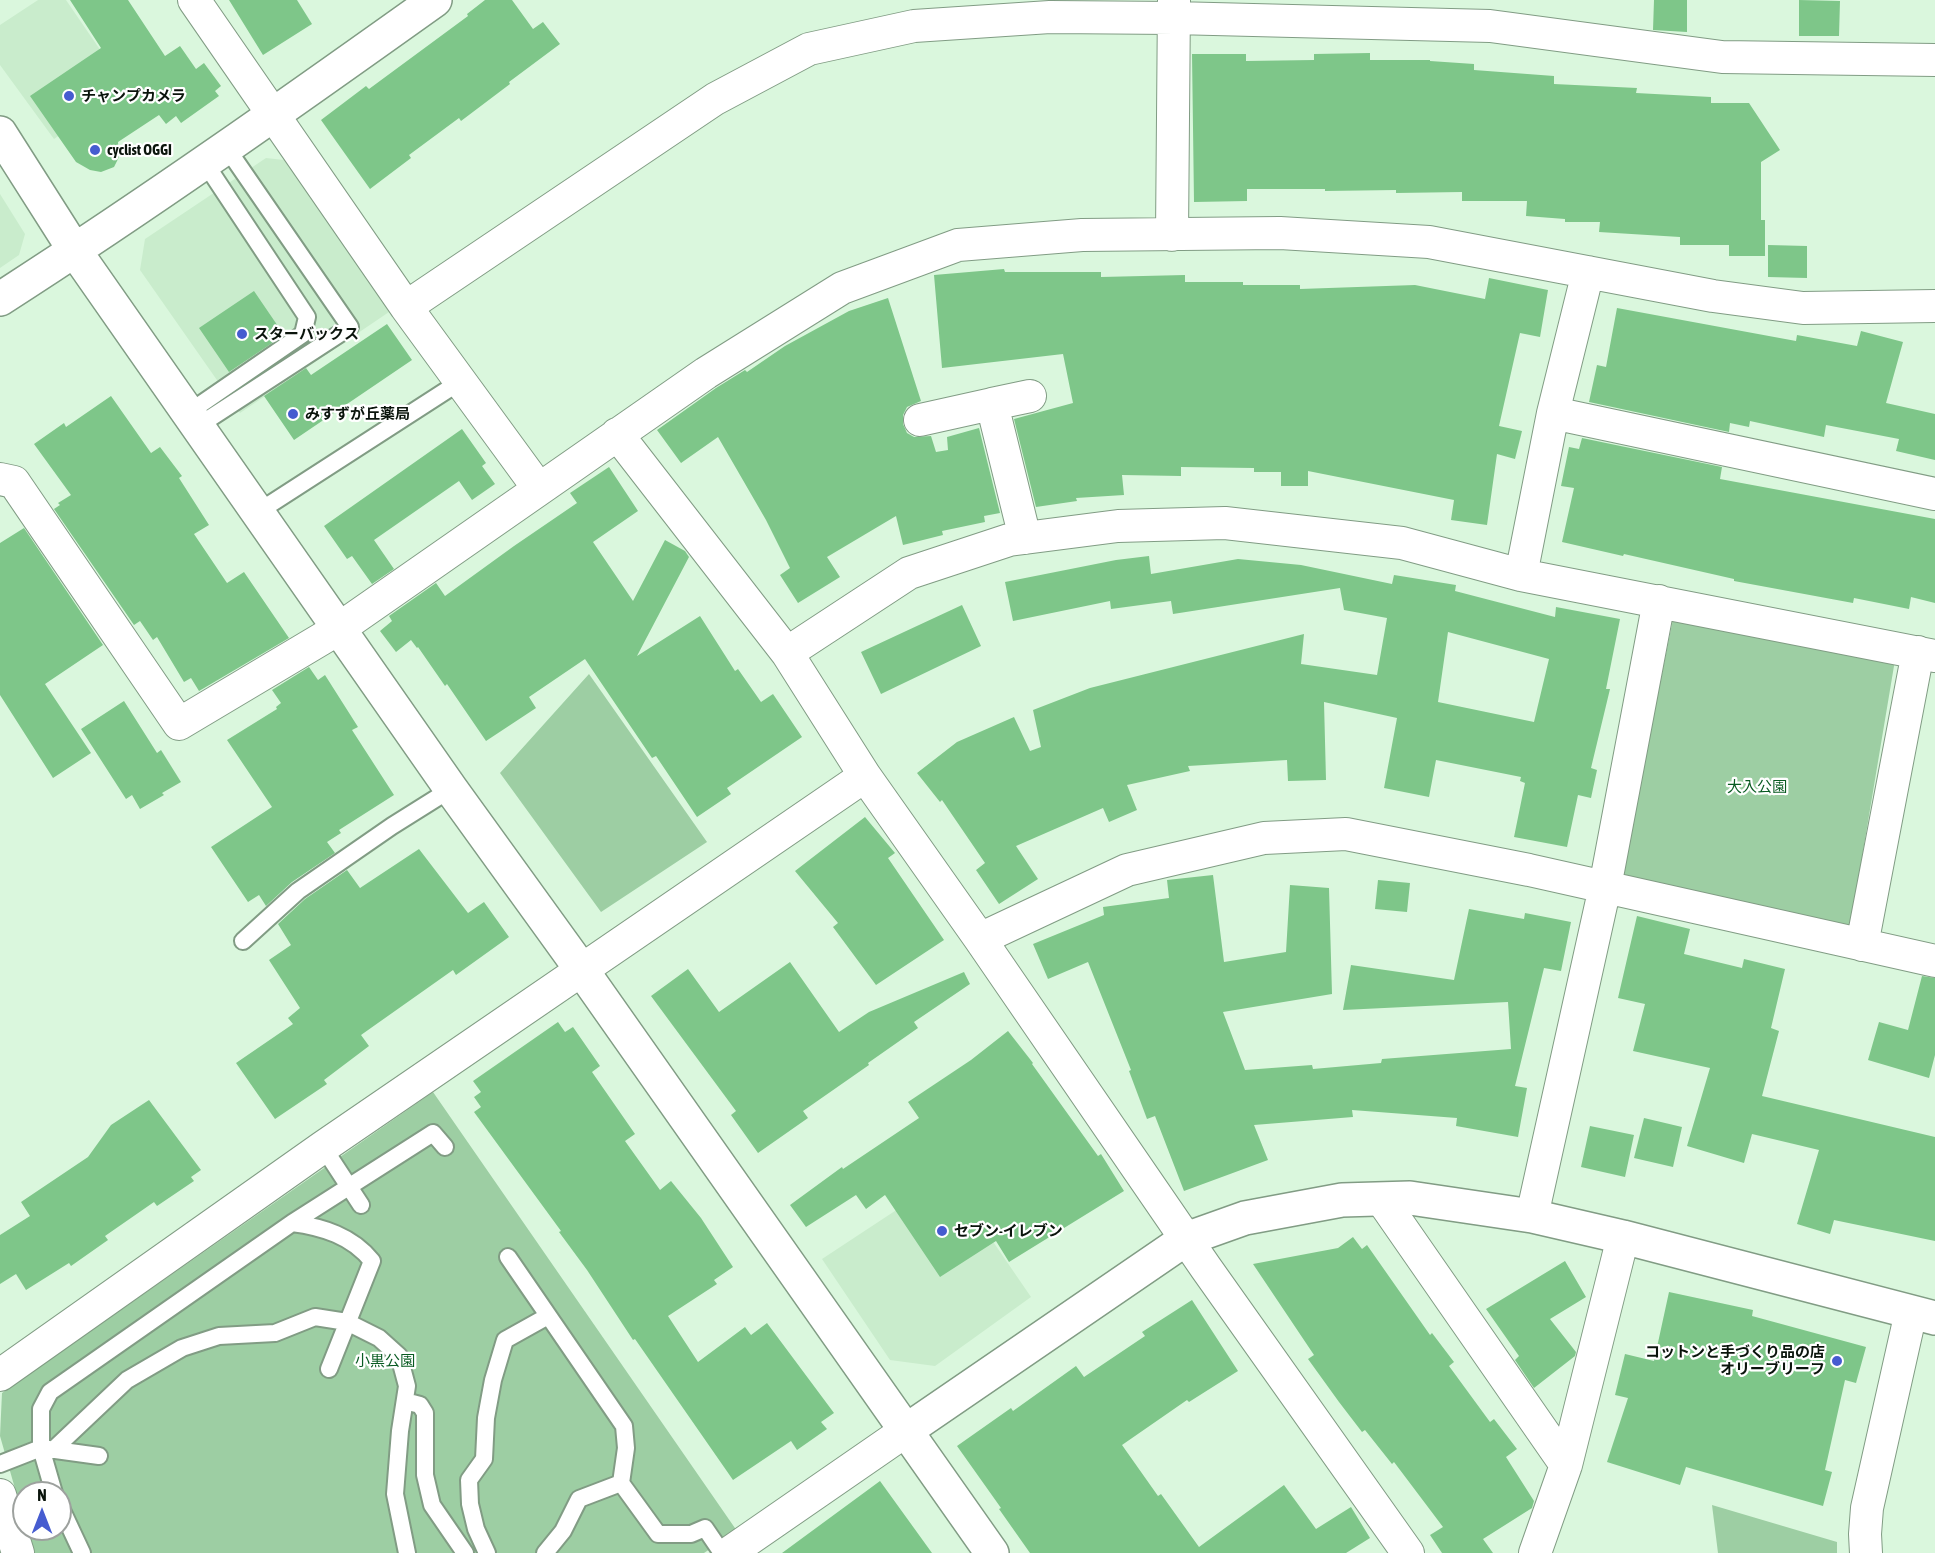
<!DOCTYPE html>
<meta charset="utf-8">
<style>
body{margin:0}
#map{position:relative;width:1935px;height:1553px;overflow:hidden;background:#daf7dd;font-family:"Asap Condensed",sans-serif}
canvas{display:block}
.north{position:absolute;left:12px;top:1481px;width:60px;height:60px;box-sizing:border-box;background:#fff;border:2px solid #9da19e;border-radius:50%;rotate:0deg;font-size:16px;font-weight:700;line-height:24px;text-align:center;color:#0a140c}
.north::after{content:'';display:block;margin:auto;width:21px;height:27px;background:#465cd0;clip-path:polygon(50% 0,100% 100%,50% 72%,0 100%)}
</style>
<div id="map">
<canvas width="1935" height="1553"></canvas>
<div class="north">N</div>
</div>
<script>
const ctx = document.querySelector('canvas').getContext('2d');
ctx.lineJoin = 'round';
function paint(path, color) { ctx.fillStyle = color; ctx.fill(path, 'evenodd'); }
function strokePath(path, color, width, dash) { ctx.strokeStyle = color; ctx.lineWidth = width; ctx.lineCap = dash ? 'butt' : 'round'; ctx.setLineDash(dash || []); ctx.stroke(path); }
function label(font, color, halo, rows, align = 'center') {
  ctx.font = font + ' "Asap Condensed","Noto Sans JP",sans-serif'; ctx.lineWidth = 4.5; ctx.setLineDash([]); ctx.textBaseline = 'middle'; ctx.strokeStyle = halo; ctx.fillStyle = color; for (const [text, x, y, turn = 0] of rows) {
    ctx.save(); ctx.translate(x, y); ctx.rotate((+turn || 0) * Math.PI / 180); ctx.textAlign = isNaN(turn) ? turn : align; if (halo) ctx.strokeText(text, 0, 0); ctx.fillText(text, 0, 0); ctx.restore();
  }
}
paint(new Path2D(`
 M 38,0 L 66,0 L 127,89 L 54,139 L 0,65 L 0,25 Z
 M 266,158 L 284,160 L 389,312 L 240,413 L 140,270 L 145,239 Z
 M 0,194 L 25,234 L 19,255 L 0,268 Z
 M 948,1176 L 1031,1297 L 935,1366 L 890,1360 L 822,1259 Z`), '#c9eccc');
paint(new Path2D(`
 M 1673,619 L 1895,660 L 1850,929 L 1621,877 Z
 M 589,674 L 707,842 L 601,912 L 500,773 Z
 M 433,1092 L 737,1531 L 704,1553 L 34,1553 L 27,1529 L 60,1529 L 60,1493 L 24,1493 L 24,1520 L 0,1436 L 2,1393 Z
 M 1712,1505 L 1837,1542 L 1837,1553 L 1718,1553 Z`), '#9dcea3');
paint(new Path2D(`
 M 70,0 L 128,0 L 165,56 L 180,46 L 196,69 L 204,63 L 221,86 L 215,91 L 219,96 L 181,123 L 176,116 L 166,124 L 159,115 L 118,142 L 119,157 L 114,167 L 101,172 L 90,170 L 76,162 L 30,96 L 101,48 Z
 M 229,0 L 297,0 L 312,24 L 263,55 Z
 M 485,0 L 512,0 L 533,29 L 543,22 L 560,44 L 509,82 L 510,84 L 461,121 L 459,118 L 409,155 L 411,158 L 370,189 L 321,120 L 366,86 L 369,89 L 468,16 L 467,14 Z
 M 1654,0 L 1687,0 L 1687,32 L 1653,30 Z
 M 1799,0 L 1840,1 L 1839,36 L 1799,36 Z
 M 1370,53 L 1370,60 L 1430,60 L 1430,61 L 1474,64 L 1474,70 L 1554,76 L 1554,84 L 1637,88 L 1636,93 L 1711,97 L 1711,103 L 1749,103 L 1780,150 L 1761,162 L 1761,220 L 1765,220 L 1765,256 L 1729,256 L 1729,245 L 1680,245 L 1680,237 L 1599,232 L 1600,222 L 1565,222 L 1565,219 L 1526,216 L 1527,201 L 1462,201 L 1462,192 L 1396,193 L 1396,190 L 1325,191 L 1325,189 L 1247,189 L 1247,201 L 1194,202 L 1192,54 L 1246,54 L 1246,61 L 1314,60 L 1314,54 Z
 M 1768,245 L 1807,246 L 1807,278 L 1768,277 Z
 M 1004,269 L 1005,272 L 1101,272 L 1101,277 L 1185,275 L 1185,282 L 1243,282 L 1243,285 L 1300,285 L 1300,289 L 1415,285 L 1485,299 L 1489,278 L 1548,290 L 1540,337 L 1520,333 L 1499,426 L 1522,431 L 1515,459 L 1497,454 L 1487,525 L 1451,520 L 1454,500 L 1308,471 L 1308,486 L 1281,486 L 1281,472 L 1254,472 L 1254,468 L 1181,467 L 1181,476 L 1122,475 L 1124,495 L 1076,498 L 1077,501 L 1036,507 L 1014,419 L 1073,403 L 1063,354 L 942,368 L 934,275 Z
 M 254,291 L 284,335 L 229,372 L 199,328 Z
 M 888,298 L 921,401 L 907,407 L 903,415 L 903,424 L 907,433 L 914,437 L 931,436 L 936,452 L 948,450 L 947,437 L 979,428 L 1000,513 L 984,516 L 985,522 L 942,531 L 943,535 L 903,545 L 896,516 L 827,557 L 840,577 L 798,603 L 780,575 L 790,568 L 766,520 L 718,437 L 681,463 L 657,430 L 716,388 L 745,370 L 747,372 L 785,346 L 849,311 Z
 M 1617,308 L 1796,341 L 1797,335 L 1857,346 L 1861,331 L 1903,342 L 1886,403 L 1935,414 L 1935,460 L 1896,451 L 1899,439 L 1826,425 L 1824,437 L 1750,421 L 1749,427 L 1730,423 L 1729,432 L 1589,402 L 1597,365 L 1606,367 Z
 M 387,324 L 412,360 L 294,440 L 264,396 L 306,368 L 311,375 Z
 M 111,396 L 151,453 L 160,447 L 182,476 L 179,478 L 209,525 L 194,534 L 227,583 L 244,572 L 289,638 L 199,691 L 191,678 L 184,682 L 157,637 L 153,640 L 140,621 L 134,625 L 54,509 L 60,505 L 58,503 L 71,495 L 34,444 L 64,423 L 66,427 Z
 M 462,429 L 486,463 L 482,466 L 495,484 L 472,500 L 459,481 L 374,540 L 394,569 L 372,584 L 352,556 L 347,559 L 324,526 Z
 M 1582,438 L 1722,467 L 1720,479 L 1935,519 L 1935,603 L 1911,597 L 1909,609 L 1854,598 L 1853,603 L 1734,581 L 1734,579 L 1624,554 L 1623,556 L 1562,542 L 1574,488 L 1561,486 L 1569,447 L 1579,449 Z
 M 609,467 L 638,511 L 593,542 L 633,601 L 665,540 L 685,551 L 689,557 L 637,656 L 700,616 L 735,671 L 738,669 L 761,702 L 773,694 L 802,737 L 727,788 L 731,794 L 697,817 L 656,756 L 652,758 L 585,659 L 529,697 L 536,708 L 486,741 L 447,684 L 445,686 L 418,647 L 417,648 L 411,640 L 396,652 L 380,631 L 392,621 L 389,616 L 436,583 L 445,596 L 514,546 L 577,503 L 570,493 Z
 M 24,528 L 103,645 L 45,684 L 91,753 L 53,778 L 0,695 L 0,543 Z
 M 1149,556 L 1151,574 L 1238,559 L 1301,565 L 1392,584 L 1394,575 L 1456,585 L 1455,591 L 1555,617 L 1556,607 L 1620,619 L 1606,689 L 1610,689 L 1591,768 L 1597,770 L 1591,798 L 1578,795 L 1567,847 L 1514,837 L 1525,783 L 1520,781 L 1521,777 L 1436,760 L 1429,797 L 1384,788 L 1397,718 L 1324,702 L 1326,780 L 1288,781 L 1287,760 L 1188,766 L 1190,771 L 1127,785 L 1137,810 L 1109,822 L 1103,808 L 1016,846 L 1038,879 L 999,904 L 976,870 L 985,863 L 942,800 L 940,802 L 917,773 L 957,742 L 1014,717 L 1030,751 L 1041,747 L 1033,710 L 1090,688 L 1304,634 L 1301,664 L 1377,675 L 1387,618 L 1344,610 L 1340,588 L 1173,614 L 1171,601 L 1111,609 L 1110,601 L 1013,621 L 1005,582 L 1116,560 ZM 1448,632 L 1549,659 L 1534,722 L 1438,702 Z
 M 962,605 L 981,646 L 881,694 L 861,652 Z
 M 309,667 L 318,680 L 325,675 L 358,727 L 352,730 L 394,795 L 339,830 L 341,833 L 327,842 L 335,853 L 292,882 L 266,906 L 259,895 L 248,902 L 211,847 L 272,807 L 227,740 L 277,709 L 276,707 L 281,703 L 272,690 Z
 M 124,701 L 157,753 L 161,750 L 181,782 L 162,793 L 164,795 L 140,809 L 132,795 L 126,799 L 81,729 Z
 M 865,817 L 895,853 L 888,858 L 944,940 L 876,985 L 833,927 L 838,923 L 795,871 Z
 M 419,849 L 468,913 L 484,902 L 509,937 L 456,975 L 453,970 L 361,1035 L 369,1046 L 324,1080 L 327,1084 L 275,1119 L 236,1063 L 293,1024 L 288,1018 L 300,1008 L 269,960 L 291,945 L 278,924 L 305,899 L 347,870 L 360,888 Z
 M 1213,875 L 1224,962 L 1286,952 L 1290,885 L 1329,888 L 1332,994 L 1223,1012 L 1245,1070 L 1312,1065 L 1313,1069 L 1381,1063 L 1382,1059 L 1511,1049 L 1508,1002 L 1343,1010 L 1351,965 L 1454,980 L 1469,909 L 1524,919 L 1525,913 L 1571,922 L 1561,971 L 1544,968 L 1515,1086 L 1527,1088 L 1518,1137 L 1456,1126 L 1457,1118 L 1352,1110 L 1353,1117 L 1254,1125 L 1268,1160 L 1184,1191 L 1155,1116 L 1147,1119 L 1129,1071 L 1131,1070 L 1088,962 L 1048,979 L 1033,944 L 1104,915 L 1103,907 L 1169,898 L 1167,880 Z
 M 1378,880 L 1410,883 L 1407,912 L 1375,909 Z
 M 1637,916 L 1690,929 L 1684,954 L 1742,968 L 1744,959 L 1785,969 L 1771,1028 L 1779,1031 L 1762,1096 L 1935,1137 L 1935,1241 L 1834,1220 L 1830,1234 L 1797,1224 L 1819,1150 L 1752,1134 L 1744,1163 L 1687,1146 L 1710,1068 L 1633,1051 L 1645,1004 L 1618,998 Z
 M 790,962 L 839,1032 L 869,1012 L 964,972 L 970,984 L 914,1022 L 918,1028 L 868,1063 L 869,1065 L 803,1111 L 808,1118 L 758,1153 L 731,1115 L 736,1111 L 651,996 L 688,969 L 719,1012 Z
 M 1922,976 L 1935,978 L 1935,1055 L 1929,1078 L 1868,1060 L 1879,1022 L 1908,1030 Z
 M 558,1022 L 565,1032 L 573,1027 L 600,1066 L 592,1072 L 635,1134 L 625,1141 L 660,1190 L 671,1181 L 701,1218 L 733,1267 L 714,1280 L 717,1284 L 668,1316 L 698,1362 L 745,1327 L 751,1335 L 767,1323 L 834,1413 L 821,1422 L 827,1429 L 797,1450 L 791,1441 L 733,1480 L 635,1339 L 633,1340 L 587,1270 L 559,1232 L 561,1231 L 474,1112 L 481,1107 L 474,1097 L 481,1092 L 473,1081 Z
 M 1008,1031 L 1033,1063 L 1032,1064 L 1098,1156 L 1101,1154 L 1124,1191 L 1009,1262 L 996,1241 L 940,1277 L 885,1195 L 866,1209 L 856,1195 L 806,1227 L 790,1205 L 842,1167 L 843,1169 L 919,1118 L 908,1102 L 971,1060 Z
 M 149,1100 L 201,1170 L 191,1177 L 194,1181 L 157,1206 L 154,1202 L 105,1236 L 108,1240 L 71,1266 L 69,1263 L 26,1290 L 16,1274 L 0,1284 L 0,1235 L 30,1216 L 21,1202 L 88,1157 L 111,1125 Z
 M 1644,1118 L 1682,1127 L 1673,1167 L 1634,1158 Z
 M 1590,1126 L 1634,1135 L 1625,1177 L 1581,1167 Z
 M 1353,1237 L 1362,1249 L 1367,1245 L 1430,1335 L 1432,1333 L 1454,1362 L 1449,1366 L 1490,1422 L 1494,1419 L 1517,1449 L 1506,1457 L 1534,1501 L 1532,1508 L 1483,1539 L 1493,1553 L 1442,1553 L 1430,1535 L 1443,1527 L 1394,1462 L 1392,1464 L 1365,1430 L 1362,1432 L 1339,1402 L 1308,1359 L 1314,1355 L 1253,1264 L 1338,1248 Z
 M 1565,1261 L 1586,1297 L 1550,1319 L 1576,1352 L 1575,1356 L 1534,1388 L 1515,1360 L 1519,1356 L 1486,1309 Z
 M 1669,1292 L 1753,1310 L 1752,1316 L 1866,1347 L 1856,1383 L 1845,1380 L 1825,1470 L 1832,1472 L 1823,1506 L 1686,1467 L 1680,1485 L 1607,1462 L 1628,1398 L 1615,1395 L 1625,1354 L 1654,1361 Z
 M 1192,1300 L 1238,1371 L 1189,1402 L 1187,1400 L 1122,1445 L 1158,1496 L 1161,1494 L 1199,1547 L 1284,1485 L 1316,1529 L 1351,1507 L 1370,1538 L 1346,1553 L 1030,1553 L 999,1509 L 1001,1508 L 957,1446 L 1011,1408 L 1013,1411 L 1076,1366 L 1084,1377 L 1145,1336 L 1142,1332 Z
 M 880,1481 L 932,1553 L 782,1553 Z`), '#7ec689');
const lane = new Path2D(`
 M 188,413 L 303,334 L 307,317 L 205,163
 M 198,426 L 350,327 L 226,147
 M 258,512 L 461,381
 M 243,941 L 298,891 L 392,826 L 451,789
 M 323,1147 L 361,1205
 M 292,1223 C 323,1227 352,1236 372,1261 L 329,1369
 M 508,1257 L 624,1426 L 626,1448 L 621,1483 L 579,1499 L 563,1531 L 545,1553
 M 405,1401 L 420,1405 L 425,1413 L 425,1475 L 432,1505 L 465,1553
 M 53,1450 L 127,1380 L 182,1348 L 219,1336 L 275,1333 L 315,1317 L 347,1322 L 379,1338 L 399,1356 L 407,1386 L 400,1431 L 395,1494 L 407,1553
 M 0,1464 L 41,1448 L 99,1456
 M 621,1483 L 658,1534 L 691,1534 L 705,1528 L 722,1553
 M 54,1493 L 41,1448 L 41,1409 L 50,1392 L 292,1223 L 433,1133 L 445,1147
 M 60,1506 L 82,1553
 M 487,1553 L 476,1529 L 470,1504 L 469,1480 L 484,1459 L 486,1418 L 493,1380 L 505,1340 L 548,1316`);
const street = new Path2D(`
 M 194,0 L 406,307 L 539,489
 M 1172,235 L 1174,0
 M 406,307 L 715,99 L 809,49 L 914,26 L 1050,17 L 1174,18 L 1490,26 L 1722,57 L 1935,60
 M 992,404 L 1030,396
 M 1553,413 L 1935,494
 M 920,420 L 992,404 L 1025,538
 M 617,434 L 787,653 L 865,776 L 980,939 L 1206,1268 L 1408,1553
 M 0,479 L 14,482 L 179,724 L 340,628 L 706,373 L 842,288 L 958,245 L 1082,235 L 1280,233 L 1429,242 L 1713,296 L 1803,308 L 1935,306
 M 1521,575 L 1553,413 L 1588,272
 M 787,653 L 909,573 L 1009,540 L 1118,526 L 1225,523 L 1402,543 L 1521,575 L 1935,656
 M 980,939 L 1127,870 L 1264,838 L 1346,834 L 1529,870 L 1935,961
 M 1862,945 L 1918,652
 M 1382,1200 L 1566,1465
 M 1532,1216 L 1605,887 L 1659,601
 M 0,1375 L 323,1147 L 865,776
 M 0,1495 L 18,1553
 M 729,1553 L 907,1430
 M 1535,1553 L 1566,1465 L 1623,1237
 M 1866,1553 L 1865,1534 L 1867,1508 L 1911,1312`);
const secondary = new Path2D(`
 M 0,133 L 75,251 L 451,789 L 581,969 L 992,1553
 M 0,299 C 148,204 292,102 435,0
 M 907,1430 L 1186,1239 L 1245,1218 L 1342,1200 L 1410,1198 L 1532,1216 L 1623,1237 L 1935,1318`);
strokePath(lane, '#819c84', 20);
strokePath(street, '#819c84', 34);
strokePath(secondary, '#819c84', 36);
strokePath(lane, '#fff', 16);
strokePath(street, '#fff', 32);
strokePath(secondary, '#fff', 33);
for (const [x, y, r, color] of [
 [69,96,6,"#465cd0"],
 [95,150,6,"#465cd0"],
 [242,334,6,"#465cd0"],
 [293,414,6,"#465cd0"],
 [942,1231,6,"#465cd0"],
 [1837,1361,6,"#465cd0"]
]) { const dot = new Path2D(); dot.arc(x, y, r, 0, 2 * Math.PI); ctx.fillStyle = color; ctx.fill(dot); strokePath(dot, '#fff', 2); }
label('bold 15px', '#0a140c', '#fff', [
 ["チャンプカメラ",81,96],
 ["cyclist OGGI",107,150],
 ["スターバックス",254,334],
 ["みすずが丘薬局",305,414],
 ["セブン-イレブン",954,1231],
 ["コットンと手づくり品の店",1825,1352,"right"],
 ["オリーブリーフ",1825,1369,"right"]
], 'left');
label('15px', '#095b22', '#fff', [
 ["大入公園",1757,787],
 ["小黒公園",385,1361]
]);
</script>
